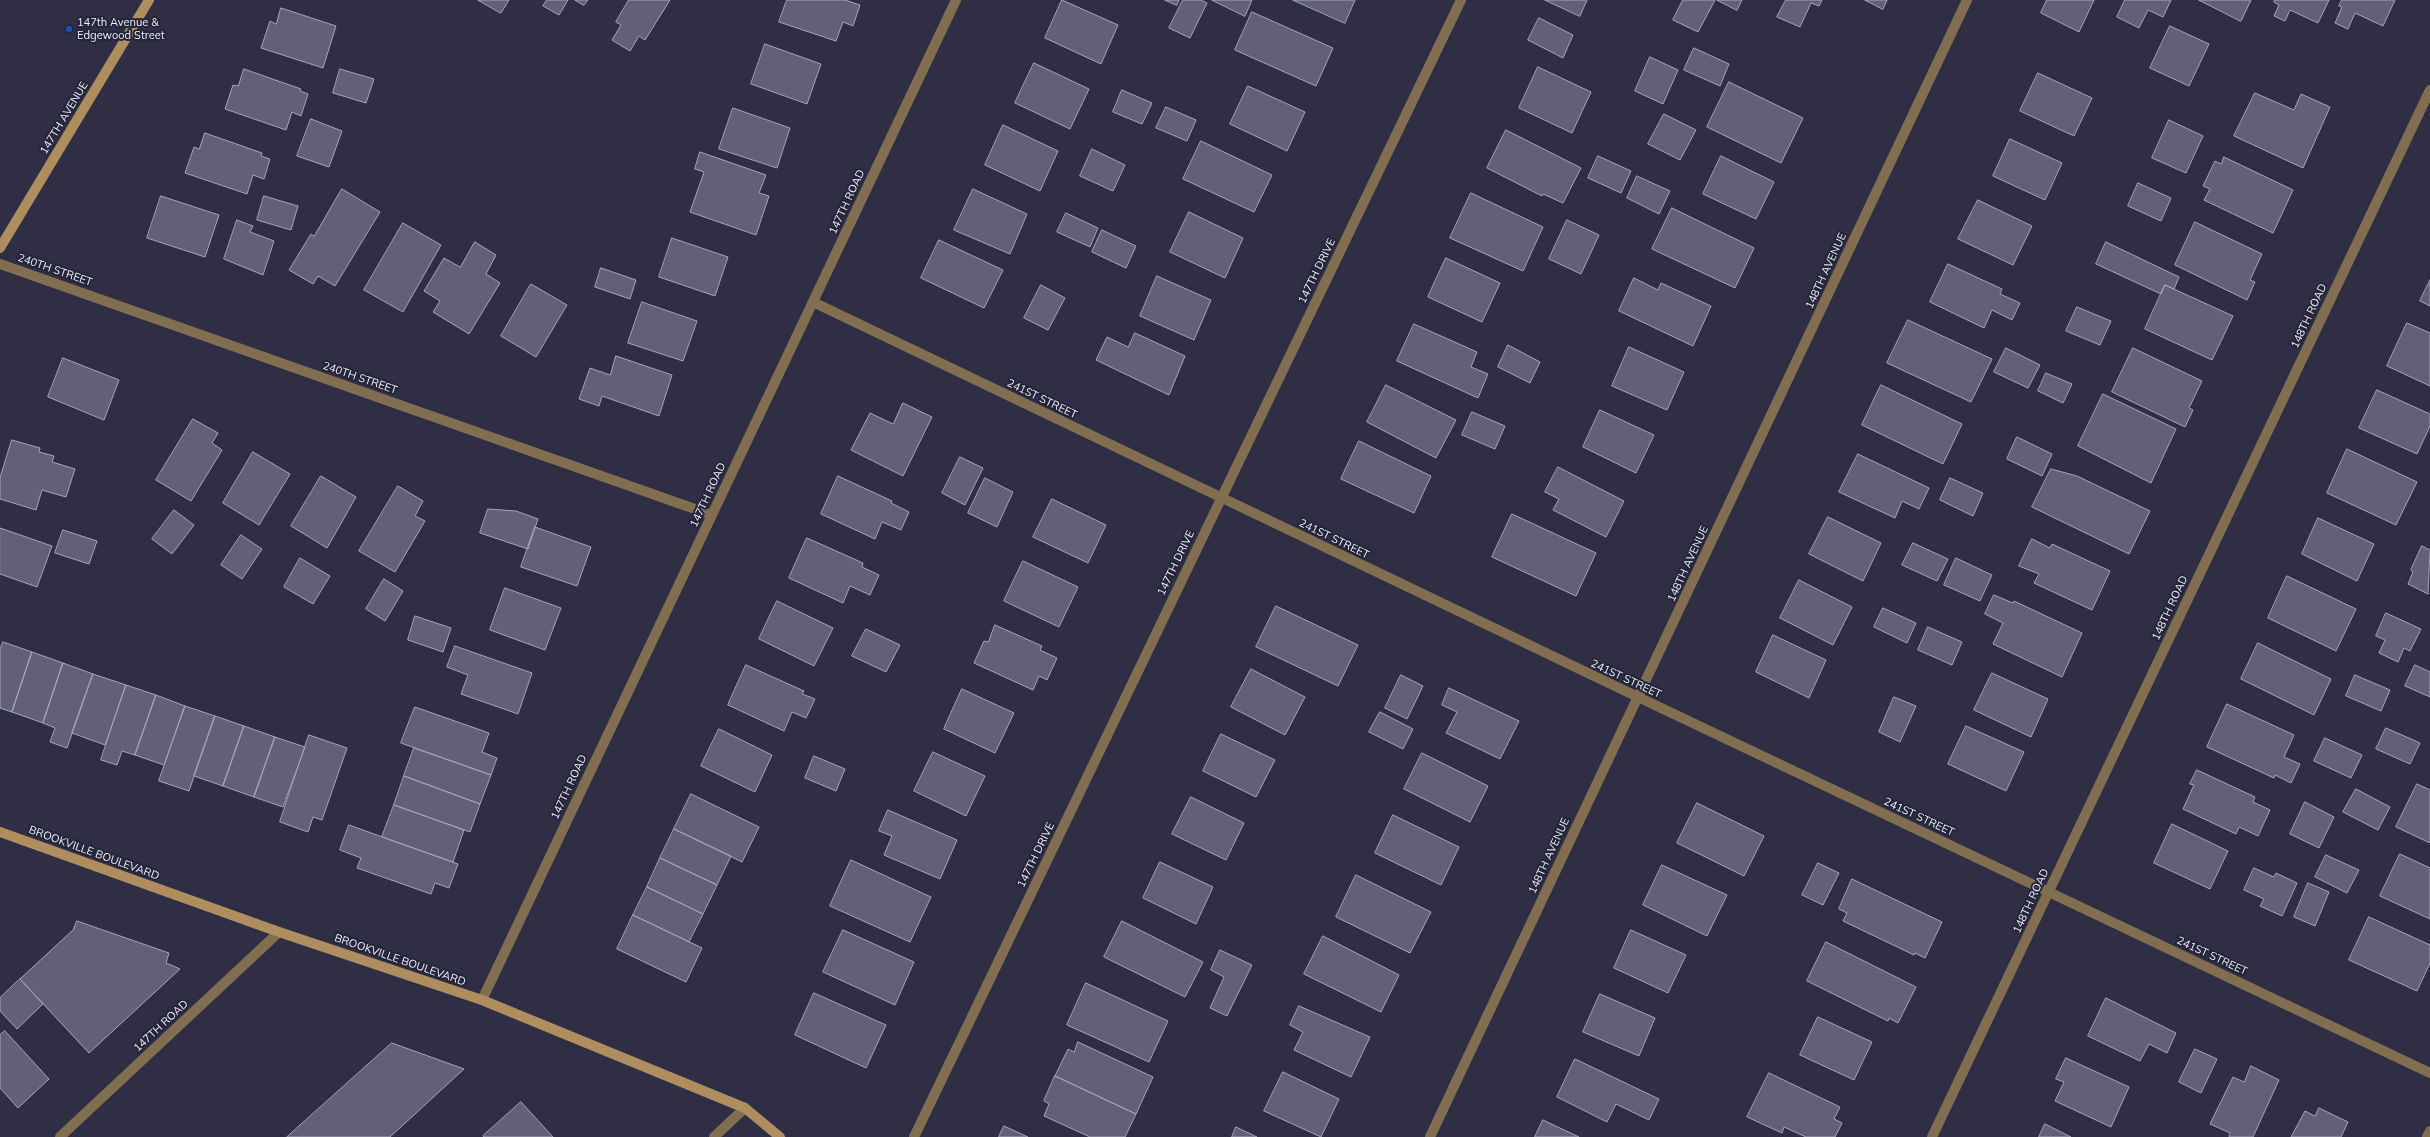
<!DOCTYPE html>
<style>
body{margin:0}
canvas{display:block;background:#2f2e44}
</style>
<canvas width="2430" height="1137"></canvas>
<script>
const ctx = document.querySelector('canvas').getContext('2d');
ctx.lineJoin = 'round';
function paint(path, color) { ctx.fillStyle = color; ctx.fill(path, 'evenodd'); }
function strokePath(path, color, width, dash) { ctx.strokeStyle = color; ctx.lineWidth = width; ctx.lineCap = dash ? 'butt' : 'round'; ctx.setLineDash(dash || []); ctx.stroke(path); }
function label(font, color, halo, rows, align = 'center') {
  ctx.font = font + ' Mulish,sans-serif'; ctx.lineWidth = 4; ctx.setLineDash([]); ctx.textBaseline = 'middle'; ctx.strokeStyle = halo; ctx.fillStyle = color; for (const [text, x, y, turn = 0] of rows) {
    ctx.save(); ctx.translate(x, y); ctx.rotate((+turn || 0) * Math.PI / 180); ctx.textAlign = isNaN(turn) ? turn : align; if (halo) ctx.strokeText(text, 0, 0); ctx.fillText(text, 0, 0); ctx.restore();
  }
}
const building = new Path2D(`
 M 478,0 L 509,0 L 501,13 Z
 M 547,0 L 568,0 L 559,15 L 543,6 Z
 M 575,0 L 588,0 L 584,5 Z
 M 629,0 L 670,0 L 645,40 L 639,36 L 630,51 L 612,40 L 621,25 L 616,22 Z
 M 787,0 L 845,0 L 860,5 L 853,26 L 843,22 L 836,41 L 779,22 Z
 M 1062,0 L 1118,25 L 1101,64 L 1045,38 Z
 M 1165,0 L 1179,0 L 1177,5 Z
 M 1183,0 L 1201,0 L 1207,3 L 1190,38 L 1169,28 Z
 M 1212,0 L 1252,0 L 1245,16 Z
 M 1293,0 L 1355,0 L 1345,23 Z
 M 1545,0 L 1587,0 L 1580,16 Z
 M 1683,0 L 1715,0 L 1698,32 L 1673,20 Z
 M 1717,0 L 1742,0 L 1737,10 Z
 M 1786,0 L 1822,0 L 1819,6 L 1811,3 L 1800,27 L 1777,17 Z
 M 1865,0 L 1887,0 L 1883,9 Z
 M 2047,0 L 2094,0 L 2079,32 L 2041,13 Z
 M 2125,0 L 2171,0 L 2163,17 L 2148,10 L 2139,28 L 2117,17 Z
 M 2199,0 L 2251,0 L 2241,21 Z
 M 2275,0 L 2329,0 L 2318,23 L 2290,10 L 2285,21 L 2274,16 L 2279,5 L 2274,2 Z
 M 2342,0 L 2395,0 L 2383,26 L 2355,13 L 2348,29 L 2335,23 L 2342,7 L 2339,6 Z
 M 281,8 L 336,26 L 323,68 L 261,48 L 270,21 L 276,24 Z
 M 1252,12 L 1333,48 L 1316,86 L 1235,50 Z
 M 1539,18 L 1573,35 L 1563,58 L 1528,40 Z
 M 2170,26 L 2209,44 L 2189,86 L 2150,68 Z
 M 765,44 L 821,64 L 807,104 L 751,84 Z
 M 1694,48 L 1729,64 L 1720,86 L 1684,70 Z
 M 1650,57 L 1678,70 L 1663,104 L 1635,91 Z
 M 1034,63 L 1089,89 L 1070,129 L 1015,103 Z
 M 1538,67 L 1591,92 L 1572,133 L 1519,108 Z
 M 244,69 L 301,89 L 300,91 L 308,94 L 301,116 L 292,112 L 286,130 L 225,109 L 233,85 L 238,86 Z
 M 340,69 L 374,79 L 366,103 L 333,93 Z
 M 2038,73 L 2092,98 L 2074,136 L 2020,111 Z
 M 1729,82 L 1803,118 L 1781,163 L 1707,127 Z
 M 1248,86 L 1305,112 L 1287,151 L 1230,124 Z
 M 1122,90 L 1152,103 L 1142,124 L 1113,112 Z
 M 2255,93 L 2294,110 L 2301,94 L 2330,107 L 2303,168 L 2234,136 Z
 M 1166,107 L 1196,120 L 1187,141 L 1156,128 Z
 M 733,108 L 790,128 L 777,168 L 719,149 Z
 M 1664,114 L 1696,130 L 1680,160 L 1648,144 Z
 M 311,119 L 342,131 L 329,167 L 297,156 Z
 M 2169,120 L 2203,136 L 2186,173 L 2152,158 Z
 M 1003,125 L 1058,151 L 1040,191 L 985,165 Z
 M 1506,130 L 1581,168 L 1563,203 L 1543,194 L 1542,196 L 1487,168 Z
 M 205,133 L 262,153 L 261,156 L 270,159 L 264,179 L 253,175 L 247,194 L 185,173 L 194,147 L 199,149 Z
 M 2010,139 L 2062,163 L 2045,200 L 1993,176 Z
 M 1201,141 L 1272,175 L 1254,212 L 1183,179 Z
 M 1092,149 L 1125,165 L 1113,191 L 1080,176 Z
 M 700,152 L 766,175 L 759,193 L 769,196 L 756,235 L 690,212 L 704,172 L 695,169 Z
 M 1598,156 L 1631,171 L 1621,193 L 1588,178 Z
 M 1721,156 L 1774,182 L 1756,219 L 1703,194 Z
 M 2224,157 L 2293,190 L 2273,233 L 2204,200 L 2210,189 L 2203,186 L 2215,161 L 2221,164 Z
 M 1637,176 L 1670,191 L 1659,214 L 1627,198 Z
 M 2138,183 L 2171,198 L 2161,221 L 2128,206 Z
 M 342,189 L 380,212 L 335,286 L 318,276 L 313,284 L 289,270 L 311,234 L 314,236 Z
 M 973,189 L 1027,214 L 1010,254 L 954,230 Z
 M 1471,193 L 1543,227 L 1523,271 L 1450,238 Z
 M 161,196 L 219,215 L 205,257 L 147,238 Z
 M 264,196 L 298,206 L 291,230 L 257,220 Z
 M 1978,200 L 2032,226 L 2013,265 L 1958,239 Z
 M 1672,208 L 1754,248 L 1735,288 L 1652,249 Z
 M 1189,212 L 1243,238 L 1225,278 L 1170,252 Z
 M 1066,213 L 1098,228 L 1090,247 L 1057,232 Z
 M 237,220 L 253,226 L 250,232 L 274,241 L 263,275 L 224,259 Z
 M 1567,220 L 1599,235 L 1581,274 L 1549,259 Z
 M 2195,222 L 2262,254 L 2250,280 L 2255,282 L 2247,300 L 2175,265 Z
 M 403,223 L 441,245 L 403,312 L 364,290 Z
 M 1102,230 L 1136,246 L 1126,268 L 1092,252 Z
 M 672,238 L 728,257 L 715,296 L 659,277 Z
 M 939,240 L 1003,270 L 984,308 L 921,278 Z
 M 475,242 L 496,255 L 486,274 L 500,283 L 469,334 L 433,312 L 440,301 L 424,291 L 444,258 L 460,267 Z
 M 2106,242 L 2179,277 L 2174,289 L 2165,285 L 2161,294 L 2096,264 Z
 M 1446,258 L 1500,283 L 1482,322 L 1428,297 Z
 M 1948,264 L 2002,289 L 2000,294 L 2020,303 L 2012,320 L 1992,310 L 1984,328 L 1930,302 Z
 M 601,268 L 636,280 L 630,299 L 595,287 Z
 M 1157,276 L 1211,300 L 1194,340 L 1140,316 Z
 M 1634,278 L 1658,290 L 1661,283 L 1711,306 L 1693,346 L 1619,311 Z
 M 2430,280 L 2430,306 L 2420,301 Z
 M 531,284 L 567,305 L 536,357 L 501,336 Z
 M 1041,285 L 1065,298 L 1048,330 L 1024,318 Z
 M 2165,285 L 2233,316 L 2212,360 L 2145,329 Z
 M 642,302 L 697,321 L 683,361 L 628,343 Z
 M 2077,307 L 2111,321 L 2100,345 L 2066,331 Z
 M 1908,320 L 1992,359 L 1971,402 L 1887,363 Z
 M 2407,323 L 2430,333 L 2430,386 L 2387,366 Z
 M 1414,324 L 1477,352 L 1471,367 L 1488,374 L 1478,398 L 1397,361 Z
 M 1135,333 L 1185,356 L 1169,395 L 1096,360 L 1107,337 L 1128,347 Z
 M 1508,345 L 1540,362 L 1530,383 L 1498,367 Z
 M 1629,347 L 1684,372 L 1667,410 L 1612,386 Z
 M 2006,348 L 2040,365 L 2028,388 L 1994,372 Z
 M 2133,348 L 2202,381 L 2189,408 L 2193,410 L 2185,427 L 2112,392 Z
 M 616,356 L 672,375 L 659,416 L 602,396 L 599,406 L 579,399 L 590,368 L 610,375 Z
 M 63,358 L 119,380 L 104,420 L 48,397 Z
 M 2046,373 L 2072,384 L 2063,403 L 2038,391 Z
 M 1386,385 L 1456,420 L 1436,458 L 1367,422 Z
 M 1881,385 L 1962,424 L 1943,464 L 1862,425 Z
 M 2377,390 L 2430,414 L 2430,426 L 2417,454 L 2359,428 Z
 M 2103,394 L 2176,429 L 2151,483 L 2078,446 Z
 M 903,403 L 932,417 L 903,476 L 851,450 L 870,413 L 893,424 Z
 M 1600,410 L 1654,435 L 1636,473 L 1583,447 Z
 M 1472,412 L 1505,426 L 1495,449 L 1462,435 Z
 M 193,419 L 218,433 L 212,443 L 222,450 L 191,501 L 156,480 Z
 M 2017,437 L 2052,454 L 2042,476 L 2007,459 Z
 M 12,440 L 40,448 L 39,452 L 54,456 L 52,462 L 75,469 L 66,497 L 42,490 L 36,510 L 0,499 L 0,478 Z
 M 1359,441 L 1431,476 L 1414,513 L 1341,479 Z
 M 2347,449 L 2417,482 L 2396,525 L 2327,493 Z
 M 253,452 L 290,474 L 259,525 L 223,503 Z
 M 1858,454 L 1929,488 L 1919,509 L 1902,501 L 1895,518 L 1839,492 Z
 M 960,457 L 983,468 L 965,505 L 942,493 Z
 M 1558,467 L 1624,501 L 1606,537 L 1553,510 L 1559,499 L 1545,492 Z
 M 2051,469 L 2077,476 L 2150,511 L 2129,554 L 2032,507 Z
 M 321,476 L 356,497 L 327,548 L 291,526 Z
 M 838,476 L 892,501 L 891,503 L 909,512 L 901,530 L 882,522 L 875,539 L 821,514 Z
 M 985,478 L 1013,492 L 997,527 L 968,513 Z
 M 1950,478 L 1983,493 L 1973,516 L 1940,500 Z
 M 398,486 L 423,501 L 415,516 L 425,521 L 395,572 L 359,551 Z
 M 1052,499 L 1106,525 L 1088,563 L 1033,537 Z
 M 488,509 L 516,511 L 538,519 L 528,549 L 480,533 Z
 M 174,510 L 194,525 L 172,554 L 152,539 Z
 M 1512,514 L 1596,553 L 1576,596 L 1492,557 Z
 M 1828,517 L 1881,543 L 1863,581 L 1809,554 Z
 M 2318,518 L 2374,544 L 2357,581 L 2302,554 Z
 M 535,527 L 591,547 L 577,586 L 521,567 Z
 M 0,528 L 52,546 L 37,587 L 0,574 Z
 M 63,530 L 97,541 L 89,564 L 55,553 Z
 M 241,535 L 262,549 L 242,579 L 221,565 Z
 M 807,538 L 863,563 L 862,567 L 879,575 L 870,595 L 850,586 L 843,603 L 789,578 Z
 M 2032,539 L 2050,548 L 2052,544 L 2110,571 L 2092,610 L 2034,583 L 2039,574 L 2019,566 Z
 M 1913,543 L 1948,559 L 1937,581 L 1902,565 Z
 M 2422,546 L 2430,550 L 2428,594 L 2408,584 L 2413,572 L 2411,570 Z
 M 300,558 L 330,576 L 313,604 L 284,587 Z
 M 1956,558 L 1992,575 L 1980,601 L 1944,585 Z
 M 1023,561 L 1078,587 L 1059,627 L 1004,601 Z
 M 2287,576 L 2356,609 L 2336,651 L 2268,618 Z
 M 384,579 L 403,591 L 385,621 L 366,609 Z
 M 1799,580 L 1852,607 L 1833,645 L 1780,618 Z
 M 505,588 L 561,608 L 545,650 L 490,630 Z
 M 1994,595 L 2013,603 L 2014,601 L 2082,633 L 2062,677 L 1993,644 L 2003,623 L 1985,614 Z
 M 777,601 L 833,628 L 814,666 L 759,639 Z
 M 1276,606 L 1358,645 L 1338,686 L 1256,647 Z
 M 1883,608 L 1916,623 L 1907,643 L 1874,627 Z
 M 2386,613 L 2421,629 L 2410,651 L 2404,648 L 2398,662 L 2379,653 L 2385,640 L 2376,636 Z
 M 415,616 L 451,628 L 443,652 L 408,640 Z
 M 995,625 L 1042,646 L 1040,650 L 1057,658 L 1047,680 L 1039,676 L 1033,690 L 974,663 L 984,641 L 988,642 Z
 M 1928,627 L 1962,642 L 1952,665 L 1918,650 Z
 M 866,629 L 900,645 L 886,672 L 852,656 Z
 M 1773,635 L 1826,660 L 1809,698 L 1756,672 Z
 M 3,642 L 32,652 L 12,712 L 0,708 L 0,650 Z
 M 2258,643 L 2331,679 L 2314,715 L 2241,679 Z
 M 455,646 L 532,673 L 518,714 L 461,694 L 468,675 L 447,667 Z
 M 32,652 L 63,663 L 43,723 L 12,712 Z
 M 63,663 L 93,674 L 67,748 L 50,742 L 55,728 L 43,723 Z
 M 746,665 L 804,691 L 802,694 L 815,699 L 806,718 L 792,712 L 784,731 L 728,705 Z
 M 2415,665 L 2430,672 L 2430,697 L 2405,686 Z
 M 1251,669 L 1305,697 L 1285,735 L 1231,707 Z
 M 1992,673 L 2048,699 L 2031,737 L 1974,710 Z
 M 93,674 L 126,685 L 105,745 L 72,733 Z
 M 1401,675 L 1423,686 L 1407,719 L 1385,708 Z
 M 2355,675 L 2390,690 L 2381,711 L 2346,696 Z
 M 126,685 L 156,695 L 135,755 L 122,751 L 117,765 L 101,760 Z
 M 1449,688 L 1519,721 L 1500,759 L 1446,733 L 1457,712 L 1442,705 Z
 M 962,689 L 1014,713 L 995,753 L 944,729 Z
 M 156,695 L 185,706 L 164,765 L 135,755 Z
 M 1894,697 L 1916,706 L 1900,742 L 1879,732 Z
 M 2227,704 L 2294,735 L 2284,757 L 2300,764 L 2291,783 L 2275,775 L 2274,778 L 2207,747 Z
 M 185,706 L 215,716 L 189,791 L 159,781 Z
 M 415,707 L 489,733 L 482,752 L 497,758 L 491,775 L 401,743 Z
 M 1380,712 L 1413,729 L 1403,749 L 1369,732 Z
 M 215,716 L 244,726 L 223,786 L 194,776 Z
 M 244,726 L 275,737 L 254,797 L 223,786 Z
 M 1966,726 L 2024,752 L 2006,791 L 1948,764 Z
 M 2386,728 L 2420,743 L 2410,764 L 2376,749 Z
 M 719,729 L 772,755 L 755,792 L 701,766 Z
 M 1221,734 L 1275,760 L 1256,797 L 1203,771 Z
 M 309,735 L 347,748 L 322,820 L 313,817 L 308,832 L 280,822 Z
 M 275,737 L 305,747 L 283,807 L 254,797 Z
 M 2325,738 L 2362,755 L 2351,778 L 2314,761 Z
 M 414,748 L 491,775 L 480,804 L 404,776 Z
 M 933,752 L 985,776 L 966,816 L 914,791 Z
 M 1422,753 L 1488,786 L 1470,822 L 1404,789 Z
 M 814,756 L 845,769 L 836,791 L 805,778 Z
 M 2197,770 L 2255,797 L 2253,802 L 2270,810 L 2258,836 L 2239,827 L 2236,834 L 2183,809 L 2194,785 L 2190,784 Z
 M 404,776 L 480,804 L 470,832 L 394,805 Z
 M 2417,784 L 2430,790 L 2430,843 L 2396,827 Z
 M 2356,789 L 2390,807 L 2378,830 L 2343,812 Z
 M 691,794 L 759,827 L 742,862 L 674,829 Z
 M 1191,797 L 1244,823 L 1226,860 L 1172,834 Z
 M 2305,802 L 2334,817 L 2319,848 L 2290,834 Z
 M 1697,803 L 1764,836 L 1744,876 L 1677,843 Z
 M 394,805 L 464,830 L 453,862 L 382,837 Z
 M 888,810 L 957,840 L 940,879 L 884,855 L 892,836 L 879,831 Z
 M 1393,815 L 1459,847 L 1441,885 L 1375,853 Z
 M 2172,824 L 2228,851 L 2210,889 L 2154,863 Z
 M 349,825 L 458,864 L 449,888 L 435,883 L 431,894 L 357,868 L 361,858 L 340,850 Z
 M 674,829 L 731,856 L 717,885 L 660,858 Z
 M 2400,854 L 2430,868 L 2430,919 L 2380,896 Z
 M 2326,855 L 2359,870 L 2347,893 L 2315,877 Z
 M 660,858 L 717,885 L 703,914 L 647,887 Z
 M 851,860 L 931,897 L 910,942 L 830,906 Z
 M 1160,862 L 1213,887 L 1196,924 L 1143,898 Z
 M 1818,863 L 1839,873 L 1823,905 L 1802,895 Z
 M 1662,865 L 1727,895 L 1707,936 L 1643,905 Z
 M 2254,868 L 2274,877 L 2276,873 L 2297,883 L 2282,916 L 2260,906 L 2264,899 L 2244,890 Z
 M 1356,875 L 1431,912 L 1410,953 L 1336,917 Z
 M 1852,879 L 1942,922 L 1925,958 L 1915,953 L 1914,955 L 1843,921 L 1847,913 L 1839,909 Z
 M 2308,883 L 2329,892 L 2315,926 L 2294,917 Z
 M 647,887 L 703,914 L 689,942 L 633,915 Z
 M 633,915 L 702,948 L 686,982 L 617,949 Z
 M 2369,917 L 2430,945 L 2430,963 L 2417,991 L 2349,960 Z
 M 77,921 L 169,953 L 166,963 L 180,969 L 89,1053 L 20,979 L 73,930 Z
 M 1122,921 L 1203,962 L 1185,997 L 1104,957 Z
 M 843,930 L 914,962 L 895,1005 L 823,972 Z
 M 1631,930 L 1686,955 L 1668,993 L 1614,968 Z
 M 1323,936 L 1399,975 L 1381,1012 L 1304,974 Z
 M 1826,942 L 1916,987 L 1898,1023 L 1889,1018 L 1888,1021 L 1807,981 Z
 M 1220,950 L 1252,965 L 1227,1016 L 1210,1008 L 1224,977 L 1211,970 Z
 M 20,979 L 43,1004 L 17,1029 L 0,1011 L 0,998 Z
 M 1086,983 L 1168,1021 L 1149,1062 L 1067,1025 Z
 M 814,993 L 886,1025 L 866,1068 L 795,1035 Z
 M 1600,994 L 1655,1018 L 1639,1056 L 1583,1032 Z
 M 2106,998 L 2176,1033 L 2167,1053 L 2149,1044 L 2140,1061 L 2088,1036 Z
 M 1299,1006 L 1370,1037 L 1351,1077 L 1294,1050 L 1303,1032 L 1290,1025 Z
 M 1818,1017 L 1872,1042 L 1854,1080 L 1800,1055 Z
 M 5,1031 L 49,1079 L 18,1108 L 0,1088 L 0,1035 Z
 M 1078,1042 L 1153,1077 L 1136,1114 L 1055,1076 L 1068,1049 L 1074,1052 Z
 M 392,1043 L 464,1069 L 390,1137 L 287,1137 Z
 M 2195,1049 L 2217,1059 L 2201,1093 L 2179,1082 Z
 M 2066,1058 L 2129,1087 L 2111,1127 L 2055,1101 L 2064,1082 L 2056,1079 Z
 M 1575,1059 L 1659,1099 L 1649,1120 L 1616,1104 L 1607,1122 L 1557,1097 Z
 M 2251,1066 L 2279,1080 L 2253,1137 L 2229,1137 L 2230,1133 L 2210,1124 L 2233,1077 L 2244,1082 Z
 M 1283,1072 L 1339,1099 L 1321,1137 L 1264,1111 Z
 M 1769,1073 L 1840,1107 L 1834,1119 L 1842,1123 L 1835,1137 L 1806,1137 L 1784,1127 L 1782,1133 L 1747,1117 Z
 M 1055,1076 L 1136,1114 L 1125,1137 L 1090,1137 L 1044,1116 L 1049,1104 L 1044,1101 Z
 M 521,1102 L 553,1137 L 484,1137 L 483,1136 Z
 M 2319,1108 L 2348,1122 L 2341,1137 L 2291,1137 L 2305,1111 L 2315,1116 Z
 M 1543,1120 L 1579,1137 L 1535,1137 Z
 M 2045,1124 L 2071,1137 L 2039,1137 Z
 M 1004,1126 L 1028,1137 L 999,1137 Z
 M 1236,1127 L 1257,1137 L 1232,1137 Z`);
paint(building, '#616078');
strokePath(building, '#a3a3bd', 1);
strokePath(new Path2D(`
 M 0,264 L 712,515
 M 813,302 L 1638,697 L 2430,1073
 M 482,1000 L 956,0
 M 60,1137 L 279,932
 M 714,1137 L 745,1108
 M 914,1137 L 1461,0
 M 1430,1137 L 1967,0
 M 1932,1137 L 2430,90
 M 2427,1137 L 2430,1131`), '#816d50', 10);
strokePath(new Path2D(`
 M 0,248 L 149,0
 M 0,832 L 279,932 L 482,1000 L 745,1108 L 780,1137`), '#ae8e5f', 10);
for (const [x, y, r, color] of [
 [69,29,4,"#1a4fb4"]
]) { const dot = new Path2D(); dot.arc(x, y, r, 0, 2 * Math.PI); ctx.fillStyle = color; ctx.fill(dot); strokePath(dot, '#252539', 1.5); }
label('11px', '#eeeefc', '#252539', [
 ["147th Avenue &",77,23],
 ["Edgewood Street",77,36]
], 'left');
label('11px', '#eeeefc', '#252539', [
 ["147TH AVENUE",64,118,-59],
 ["147TH ROAD",847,202,-65],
 ["240TH STREET",55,270,19],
 ["147TH DRIVE",1317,271,-64],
 ["148TH AVENUE",1826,271,-65],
 ["148TH ROAD",2309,316,-65],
 ["240TH STREET",360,378,19],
 ["241ST STREET",1042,399,26],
 ["147TH ROAD",708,495,-65],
 ["241ST STREET",1334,539,26],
 ["147TH DRIVE",1176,563,-64],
 ["148TH AVENUE",1688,564,-65],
 ["148TH ROAD",2170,608,-65],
 ["241ST STREET",1626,679,25],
 ["147TH ROAD",569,787,-65],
 ["241ST STREET",1919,817,25],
 ["BROOKVILLE BOULEVARD",94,853,20],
 ["147TH DRIVE",1036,855,-64],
 ["148TH AVENUE",1549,856,-65],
 ["148TH ROAD",2031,901,-65],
 ["241ST STREET",2212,956,25],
 ["BROOKVILLE BOULEVARD",400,960,19],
 ["147TH ROAD",161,1026,-43]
]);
</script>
